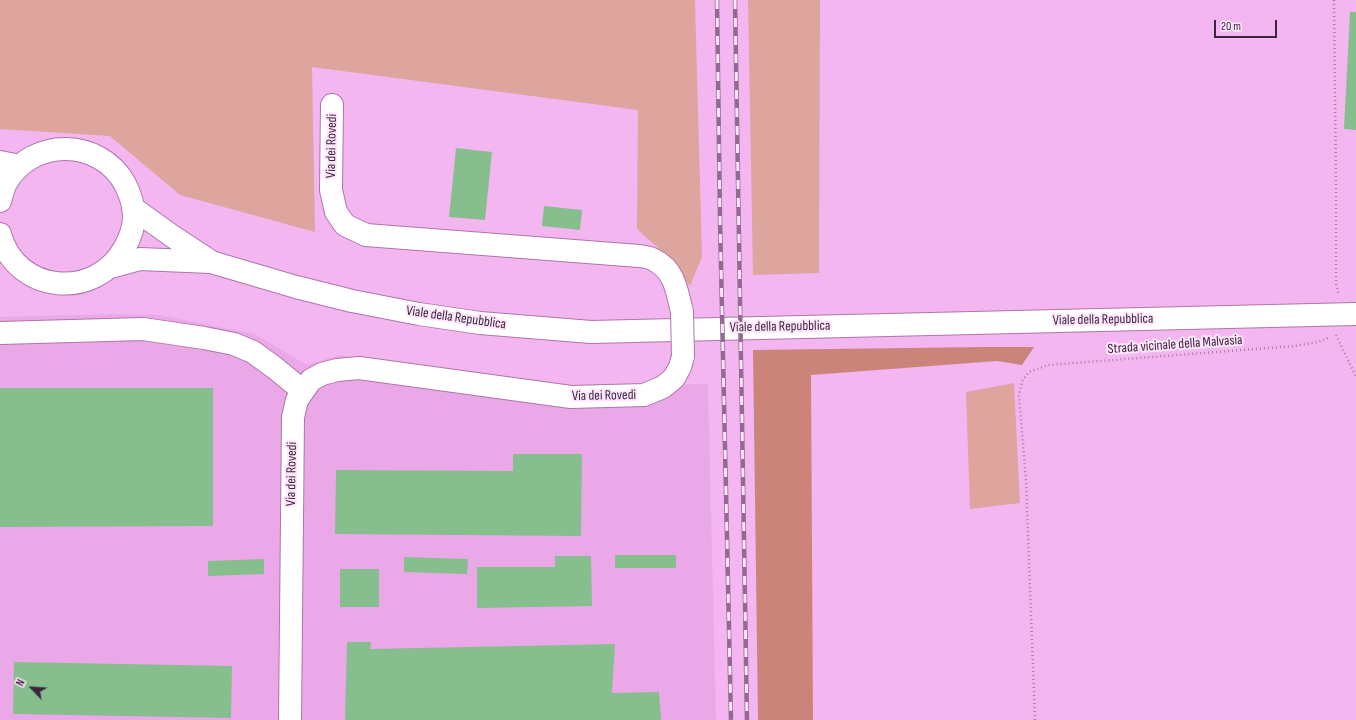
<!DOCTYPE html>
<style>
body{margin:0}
#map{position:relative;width:1356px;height:720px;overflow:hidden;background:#f4b6f1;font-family:"Sofia Sans Condensed",sans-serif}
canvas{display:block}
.north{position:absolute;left:12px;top:668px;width:40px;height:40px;-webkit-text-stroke:3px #ffe6fd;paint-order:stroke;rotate:295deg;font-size:11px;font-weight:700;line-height:16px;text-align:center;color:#3d253c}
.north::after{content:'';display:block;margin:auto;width:14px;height:18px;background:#3d253c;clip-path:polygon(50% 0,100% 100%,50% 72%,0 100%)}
.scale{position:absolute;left:1214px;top:20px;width:63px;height:18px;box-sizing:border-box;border:2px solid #3d253c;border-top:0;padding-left:5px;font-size:12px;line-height:14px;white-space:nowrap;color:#3d253c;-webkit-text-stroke:3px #ffe6fd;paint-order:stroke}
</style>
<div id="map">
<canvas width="1356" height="720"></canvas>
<div class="north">N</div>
<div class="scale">20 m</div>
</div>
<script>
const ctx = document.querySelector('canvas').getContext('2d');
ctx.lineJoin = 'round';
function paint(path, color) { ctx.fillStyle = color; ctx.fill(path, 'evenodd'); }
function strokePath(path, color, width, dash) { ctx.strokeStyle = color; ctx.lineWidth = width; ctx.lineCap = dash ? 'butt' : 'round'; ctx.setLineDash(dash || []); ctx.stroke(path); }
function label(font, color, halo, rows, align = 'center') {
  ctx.font = font + ' "Sofia Sans Condensed",sans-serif'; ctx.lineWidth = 4; ctx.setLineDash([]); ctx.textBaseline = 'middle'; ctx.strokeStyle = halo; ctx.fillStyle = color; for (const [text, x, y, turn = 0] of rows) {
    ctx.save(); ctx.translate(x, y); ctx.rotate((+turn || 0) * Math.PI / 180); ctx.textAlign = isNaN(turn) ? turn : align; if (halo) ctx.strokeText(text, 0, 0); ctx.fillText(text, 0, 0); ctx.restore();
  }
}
paint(new Path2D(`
 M 117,314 L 159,315 L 255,334 L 307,365 L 339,355 L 476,374 L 568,385 L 708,384 L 716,720 L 0,720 L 0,317 Z`), '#eba8e8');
paint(new Path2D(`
 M 0,0 L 695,0 L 702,257 L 690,286 L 666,255 L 637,229 L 638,110 L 312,67 L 315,232 L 180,195 L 110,136 L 0,129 Z
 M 748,0 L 820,0 L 819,273 L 753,275 Z
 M 1014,383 L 1020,503 L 970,509 L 966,392 Z`), '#dda59d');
paint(new Path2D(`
 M 983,347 L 1034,347 L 1022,365 L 997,361 L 811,375 L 813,720 L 758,720 L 753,350 Z`), '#ca847a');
paint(new Path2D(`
 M 1350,12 L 1356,12 L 1356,130 L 1344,129 Z
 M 456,148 L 492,152 L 485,220 L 449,217 Z
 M 544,206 L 582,210 L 580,230 L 542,226 Z
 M 0,388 L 213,388 L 213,526 L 0,527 Z
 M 513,454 L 582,454 L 581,536 L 335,534 L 336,470 L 513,471 Z
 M 615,555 L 676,555 L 676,568 L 615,568 Z
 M 555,556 L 591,556 L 592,606 L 477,608 L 477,567 L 555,567 Z
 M 404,557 L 468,559 L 467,574 L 404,572 Z
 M 264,559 L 264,574 L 208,576 L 208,561 Z
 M 340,569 L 379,569 L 379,607 L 340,607 Z
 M 347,642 L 371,642 L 370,649 L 615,644 L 612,693 L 659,692 L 661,720 L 345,720 Z
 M 14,662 L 232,666 L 231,718 L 13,714 Z`), '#87be8e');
const minor = new Path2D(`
 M 332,105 L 331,190 L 336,212 L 345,225 L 366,235 L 639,256 C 644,257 650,257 654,260 C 675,270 677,292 682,312
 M 0,162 L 20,166
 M 0,201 C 2,195 3,189 6,183 C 32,137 100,138 125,184 C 130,194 134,204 134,216 C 134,226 130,238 125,247 C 96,301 16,294 0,234
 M 133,208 L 172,236 L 210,261
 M 111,267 L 140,259 L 211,262 L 296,287 L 352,301 L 419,314 L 480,323 L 591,332 L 1356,314
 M 0,333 L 143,329 L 204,338 L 234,344 L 253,352 L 275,368 L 303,391
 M 290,720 L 293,417 L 297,400 L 311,380 L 322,374 L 337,370 L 359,368 L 571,397 L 644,395 L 663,387 L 674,378 L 680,367 L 683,356`);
strokePath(minor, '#ae75ac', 24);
strokePath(new Path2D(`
 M 1334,0 L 1336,184 L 1336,283 L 1338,293
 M 1336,335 L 1356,377
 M 1035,720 L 1026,481 L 1019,396 L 1022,381 L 1029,372 L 1048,365 L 1294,346 L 1318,342 L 1330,337`), '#ab7ca9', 2.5, [1, 3]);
strokePath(minor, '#fff', 22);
const rail = new Path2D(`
 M 717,0 L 720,220 L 731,720
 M 735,0 L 747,720`);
strokePath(rail, '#936991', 4.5);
strokePath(rail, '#ffe6fd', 3, [9]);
const minorBridge = new Path2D(`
 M 682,312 L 683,356`);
strokePath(minorBridge, '#ae75ac', 24, []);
strokePath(minorBridge, '#fff', 22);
label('14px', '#3d253c', '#ffe6fd', [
 ["Via dei Rovedi",332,146,-89],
 ["Viale della Repubblica",456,318,8],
 ["Viale della Repubblica",1103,320,-1],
 ["Viale della Repubblica",780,327,-1],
 ["Strada vicinale della Malvasia",1175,345,-4],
 ["Via dei Rovedi",604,396,-1],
 ["Via dei Rovedi",292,474,-89]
]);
</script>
